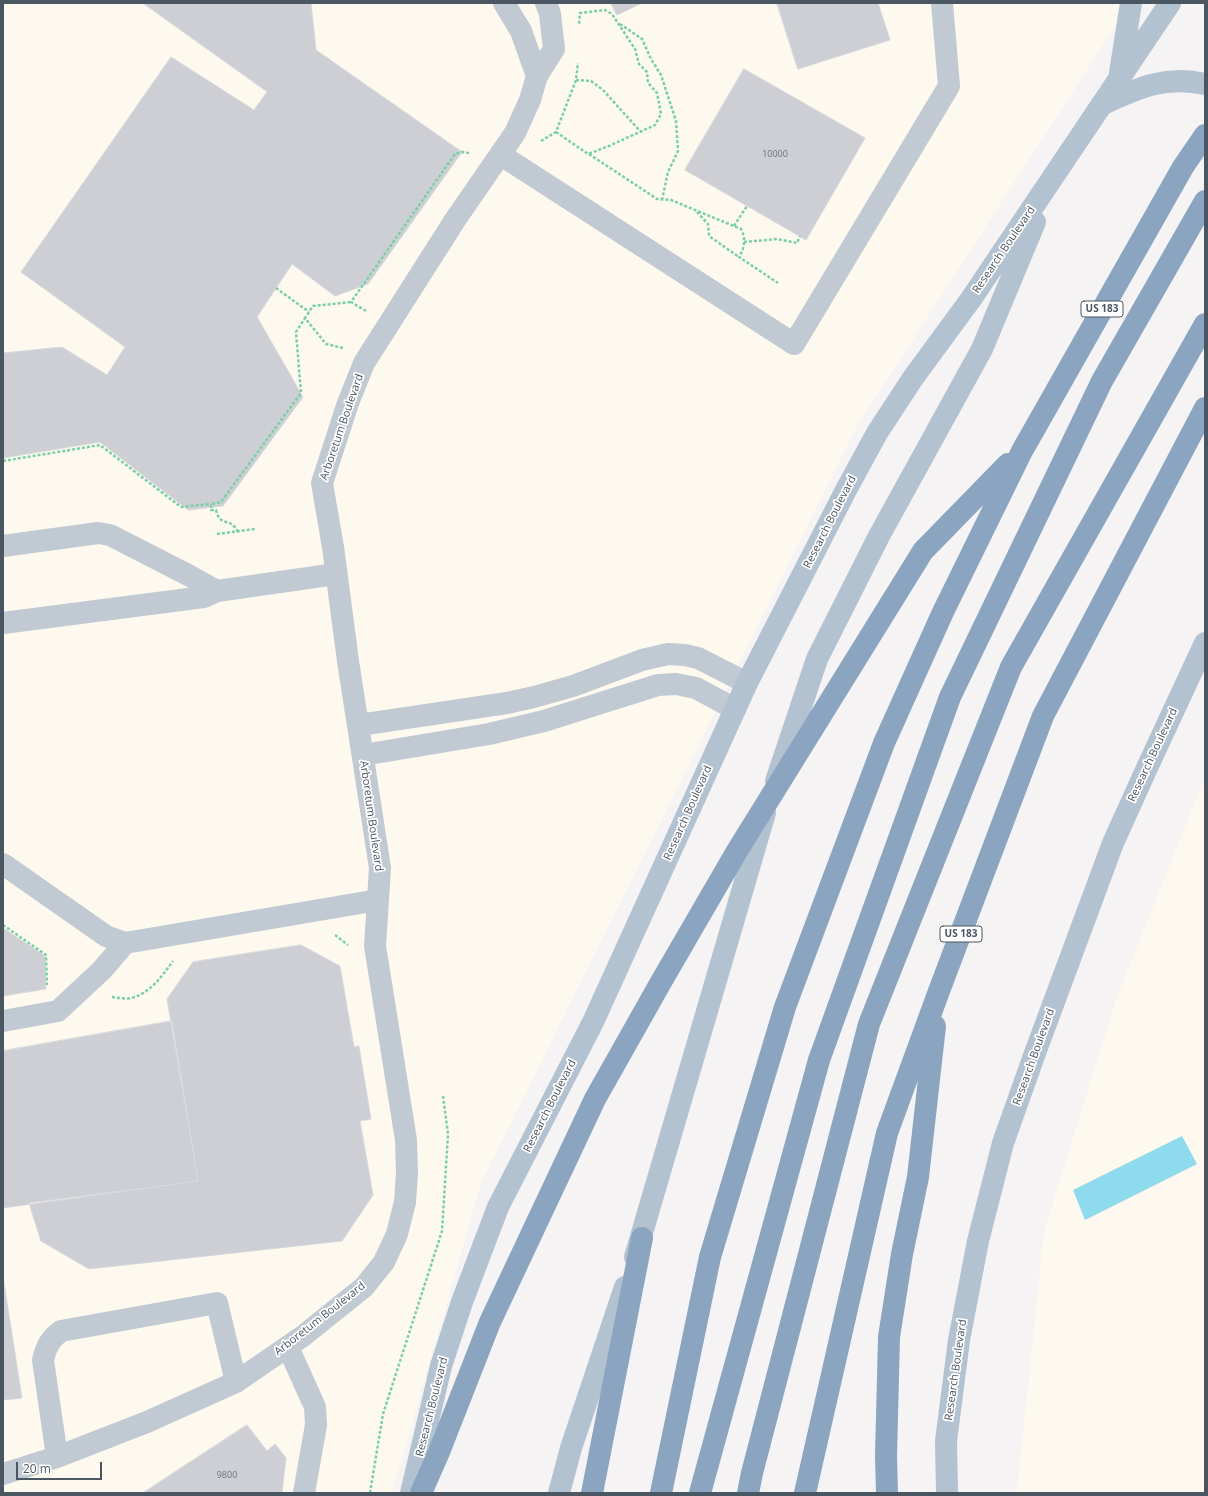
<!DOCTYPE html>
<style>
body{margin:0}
#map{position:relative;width:1208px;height:1496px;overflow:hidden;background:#f5f3f3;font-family:"Open Sans",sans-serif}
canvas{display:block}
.frame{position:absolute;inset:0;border:4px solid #4a5661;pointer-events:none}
.scale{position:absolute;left:16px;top:1462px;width:86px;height:18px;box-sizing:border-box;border:2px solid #4a5661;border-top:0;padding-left:5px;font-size:12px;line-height:14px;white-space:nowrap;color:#4a5661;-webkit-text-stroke:3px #fff;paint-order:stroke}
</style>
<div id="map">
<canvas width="1208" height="1496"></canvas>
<div class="frame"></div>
<div class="scale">20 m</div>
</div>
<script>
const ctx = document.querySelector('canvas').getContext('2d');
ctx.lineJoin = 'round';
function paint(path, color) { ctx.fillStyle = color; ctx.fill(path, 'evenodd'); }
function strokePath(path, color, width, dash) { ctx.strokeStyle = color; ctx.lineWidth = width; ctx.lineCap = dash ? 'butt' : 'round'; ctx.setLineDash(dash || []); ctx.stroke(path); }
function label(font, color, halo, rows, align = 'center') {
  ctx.font = font + ' "Open Sans",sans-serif'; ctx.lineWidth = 3.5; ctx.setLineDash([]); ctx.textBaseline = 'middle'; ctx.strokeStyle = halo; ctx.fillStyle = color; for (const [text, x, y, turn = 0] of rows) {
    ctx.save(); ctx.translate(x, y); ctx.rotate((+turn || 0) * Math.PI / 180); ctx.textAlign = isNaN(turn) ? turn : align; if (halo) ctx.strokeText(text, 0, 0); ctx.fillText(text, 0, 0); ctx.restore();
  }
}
paint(new Path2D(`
 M 3,3 L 1130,3 L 857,426 L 481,1183 L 392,1493 L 3,1493 Z
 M 1205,777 L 1205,1493 L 1017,1493 L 1044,1232 L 1117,997 Z`), '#fdf9ef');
paint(new Path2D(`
 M 1182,1136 L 1197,1164 L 1085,1220 L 1073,1190 Z`), '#90daee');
const building = new Path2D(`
 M 143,3 L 311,3 L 316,50 L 462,152 L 368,284 L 335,296 L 292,264 L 257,317 L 303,397 L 223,506 L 188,510 L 100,442 L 3,458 L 3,353 L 62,347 L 107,375 L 125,347 L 21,272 L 171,57 L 254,110 L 267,92 Z
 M 611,3 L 642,3 L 617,15 Z
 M 777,3 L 878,3 L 890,40 L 798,69 Z
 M 744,69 L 865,138 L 806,240 L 685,170 Z
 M 3,928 L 45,956 L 46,989 L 3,996 Z
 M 301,945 L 340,966 L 354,1047 L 359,1046 L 371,1119 L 360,1121 L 373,1195 L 342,1241 L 89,1269 L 41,1241 L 29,1203 L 198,1181 L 167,999 L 193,962 Z
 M 172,1021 L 198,1181 L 3,1208 L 3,1051 Z
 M 3,1277 L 22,1398 L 3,1400 Z
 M 247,1425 L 267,1451 L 275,1444 L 286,1458 L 282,1493 L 143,1493 Z`);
paint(building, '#cdcfd5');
strokePath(building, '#d7d9de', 1);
strokePath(new Path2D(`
 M 620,24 L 642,39 L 651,59 L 661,75 L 676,121 L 678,151 L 668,172 L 662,200
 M 576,80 L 591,81 L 603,90 L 640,131
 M 556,132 L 588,154 L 609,146 L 655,125 L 661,114 L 657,93 L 648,83 L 647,72 L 639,64 L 635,49 L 612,14 L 605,10 L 580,13 L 579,24
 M 541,141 L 556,132 L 576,80 L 578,63
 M 589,154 L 657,199 L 671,200 L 741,229 C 746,239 745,247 739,257 L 778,283
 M 697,212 L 708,224 L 709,236 L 739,257
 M 734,226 L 747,206
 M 744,242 L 777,239 L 797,243 L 800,236
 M 276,288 L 309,312
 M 366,311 L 351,302 L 455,154 L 462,152 L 469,153
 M 343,348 L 326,344 L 305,318 L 313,306 L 351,302
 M 3,461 L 100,445 L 181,507 L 211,504
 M 238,532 C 230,516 220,528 216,510 L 211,510 L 211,504 L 221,502 L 301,393 L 296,332 L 305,318
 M 217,534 L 255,529
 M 3,925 L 46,955 L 47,985
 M 335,935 L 348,945
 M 112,997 C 118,998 125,999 131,998 C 151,993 161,977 173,961
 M 370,1493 L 383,1414 L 442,1231 L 448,1134 L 443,1096`), '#7ad0a6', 2.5, [3, 2]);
strokePath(new Path2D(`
 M 504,3 L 521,31 L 537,76
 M 501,155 L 794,344 L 949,86 L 942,3
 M 3,546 L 98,533 L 110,535 L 190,576 L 217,591
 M 3,623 L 204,597 L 217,591 L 336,574
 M 359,725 L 507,703 L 534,697 L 573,686 L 642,660 L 668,654 L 685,655 L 698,658 L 747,683
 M 363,755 L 489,734 L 544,721 L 658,685 L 676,684 L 696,688 L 735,709
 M 3,864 L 106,936 L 125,943 L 378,900
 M 3,1021 L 58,1011 L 102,970 L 125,943
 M 288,1347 L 315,1407 L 316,1425 L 304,1493
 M 57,1457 L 43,1360 C 46,1347 50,1339 61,1331 L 217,1303 L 236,1382
 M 3,1474 L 57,1457 L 147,1422 L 236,1382 L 303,1336 L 364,1287 L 384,1262 L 397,1234 L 405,1202 L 407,1173 L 406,1140 L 375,946 L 380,868 L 348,661 L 333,547 L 322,483 L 348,403 L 364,363 L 455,220 L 515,133 L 530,100 L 537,76 L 554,49 L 550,14 L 546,3`), '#c1cad2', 22);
strokePath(new Path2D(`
 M 1120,73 L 1131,3
 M 1103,104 C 1138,88 1165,75 1205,84
 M 776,781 L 817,659 L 879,536 L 982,349 L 1035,222
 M 635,1257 L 765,813
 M 411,1493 L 441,1366 L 462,1302 L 498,1207 L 593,1022 L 747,683 L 846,490 L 877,433 L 913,378 L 971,299 L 1170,3
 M 559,1493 L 571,1448 L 625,1287
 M 947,1493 L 946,1441 L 959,1340 L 978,1241 L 1003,1143 L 1035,1053 L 1113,843 L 1146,770 L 1205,643`), '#b3c2d1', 22);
strokePath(new Path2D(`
 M 421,1493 L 439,1452 L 490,1322 L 595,1099 L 661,982 L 737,851 L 923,551 L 1008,464
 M 592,1493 L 642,1238
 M 661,1493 L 710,1257 L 785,1007 L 884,743 L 943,612 L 1022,451 L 1183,167 L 1205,135
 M 700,1493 L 819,1060 L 950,697 L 1102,381 L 1205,201
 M 748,1493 L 752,1473 L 869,1024 L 1011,667 L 1205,324
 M 805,1493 L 887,1133 L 939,991 L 1043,716 L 1205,408
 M 887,1493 L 886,1456 L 889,1337 L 902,1254 L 918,1177 L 935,1026`), '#8ba5c1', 22);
label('9px', '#6b747e', null, [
 ["10000",775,154],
 ["9800",227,1475]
]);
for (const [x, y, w] of [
 [1102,309,42],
 [961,934,42]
]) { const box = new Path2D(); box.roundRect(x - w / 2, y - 8, w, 16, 3); ctx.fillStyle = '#fff'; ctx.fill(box); strokePath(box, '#4a5661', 1); }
label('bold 10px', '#4a5661', null, [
 ["US 183",1102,309],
 ["US 183",961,934]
]);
label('11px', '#4a5661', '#fff', [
 ["Research Boulevard",1004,250,-56],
 ["Arboretum Boulevard",342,427,-71],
 ["Research Boulevard",830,522,-63],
 ["Research Boulevard",1153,755,-65],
 ["Research Boulevard",688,813,-66],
 ["Arboretum Boulevard",371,816,82],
 ["Research Boulevard",1034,1057,-70],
 ["Research Boulevard",550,1106,-63],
 ["Arboretum Boulevard",320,1319,-38],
 ["Research Boulevard",956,1370,-82],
 ["Research Boulevard",432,1407,-76]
]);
</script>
